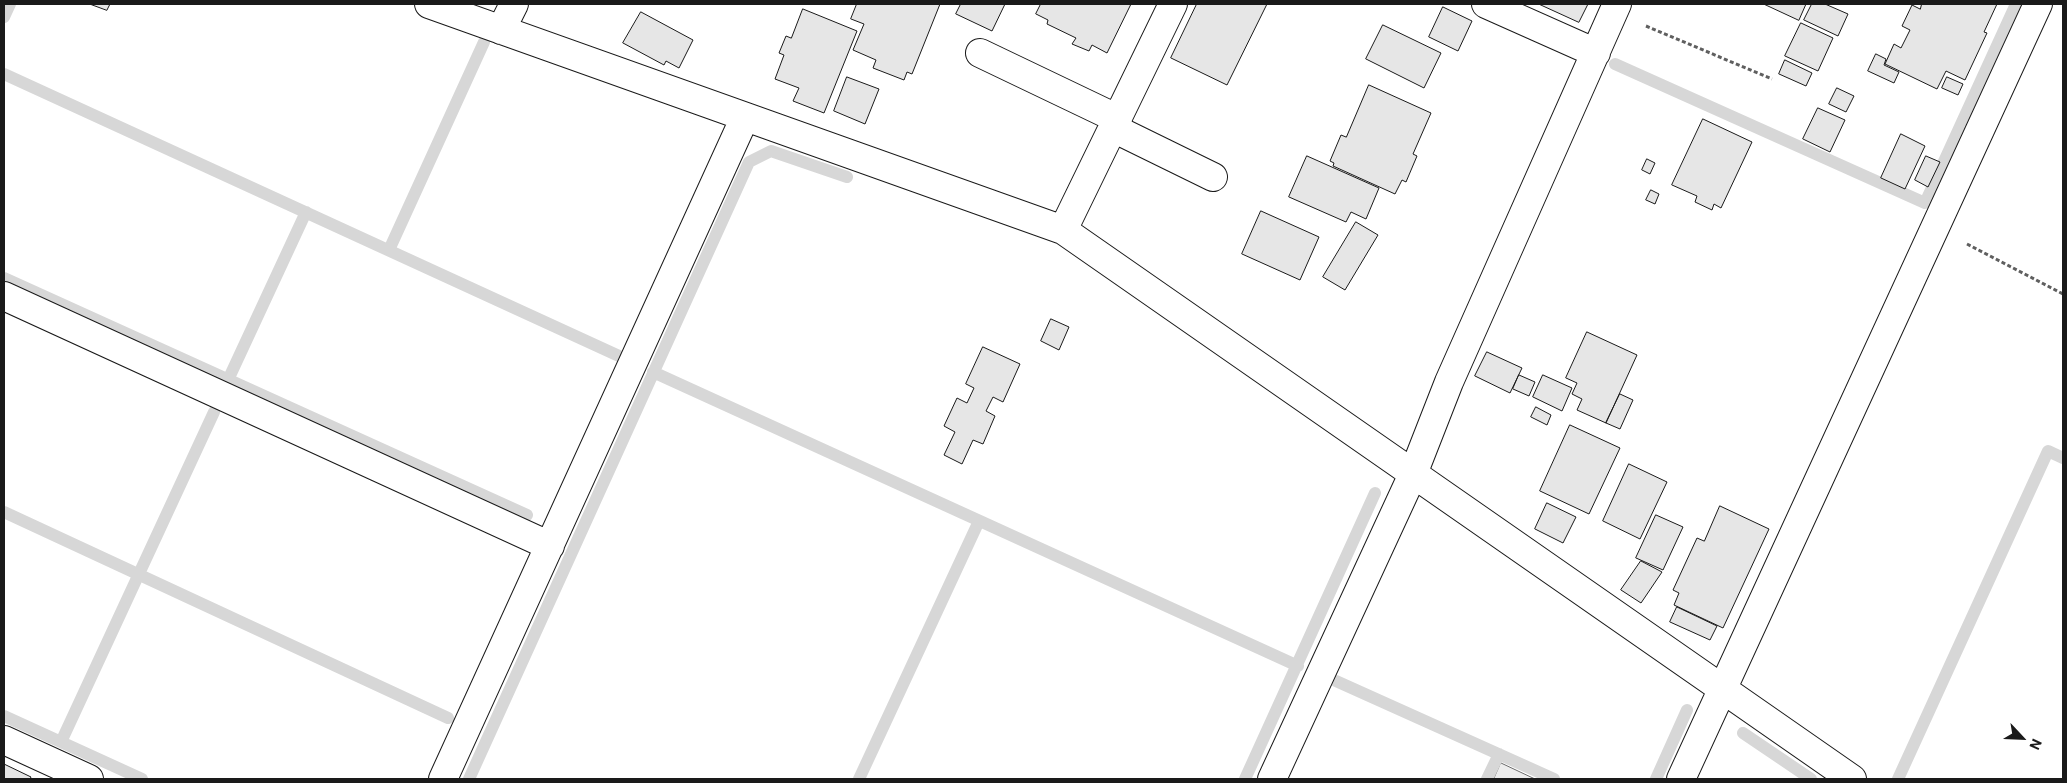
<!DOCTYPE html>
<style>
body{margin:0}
#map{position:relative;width:2067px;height:783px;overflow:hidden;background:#fff;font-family:Roboto,sans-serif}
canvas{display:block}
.frame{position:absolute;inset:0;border:5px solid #1a1a1a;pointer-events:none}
.north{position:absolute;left:1997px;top:713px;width:50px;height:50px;-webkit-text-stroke:4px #fff;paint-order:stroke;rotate:115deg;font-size:14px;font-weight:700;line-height:20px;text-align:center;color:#1a1a1a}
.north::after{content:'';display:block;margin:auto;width:18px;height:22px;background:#1a1a1a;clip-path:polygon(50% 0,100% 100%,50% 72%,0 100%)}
</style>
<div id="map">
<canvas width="2067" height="783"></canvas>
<div class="frame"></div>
<div class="north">N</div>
</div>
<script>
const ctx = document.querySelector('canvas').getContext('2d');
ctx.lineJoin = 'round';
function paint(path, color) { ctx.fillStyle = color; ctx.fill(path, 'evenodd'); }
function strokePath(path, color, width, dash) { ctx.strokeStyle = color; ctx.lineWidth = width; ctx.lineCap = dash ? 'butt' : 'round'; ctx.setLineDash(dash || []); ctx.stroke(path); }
const built = new Path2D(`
 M 1501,763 L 1535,779 L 1494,779 Z`);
paint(built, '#ededed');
strokePath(built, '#6a6a6a', 1);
strokePath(new Path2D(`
 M 4,17 L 10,4
 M 1615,64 L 1925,203 L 2016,4
 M 4,74 L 619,356
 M 389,250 L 484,42
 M 4,278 L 527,515
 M 653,372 L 1298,666
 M 228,380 L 306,212
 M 4,512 L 448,718
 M 1336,681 L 1554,779
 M 4,716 L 142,779
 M 1743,733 L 1811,779
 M 61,742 L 214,412
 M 469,779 L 749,162 L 771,151 L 847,177
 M 859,779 L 979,521
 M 1245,779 L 1375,493
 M 1487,779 L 1499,754
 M 1656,779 L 1687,710
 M 1898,779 L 2048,451 L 2063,458`), '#d7d7d7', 12);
const building = new Path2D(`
 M 90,4 L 110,4 L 107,10 Z
 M 857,4 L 940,4 L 912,74 L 907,72 L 904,80 L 873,68 L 876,60 L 853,50 L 864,24 L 851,19 Z
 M 961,4 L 1005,4 L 992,31 L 956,14 Z
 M 1041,4 L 1131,4 L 1107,53 L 1092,45 L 1089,51 L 1072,44 L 1076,38 L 1047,24 L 1048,20 L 1036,14 Z
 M 1197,4 L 1267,4 L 1227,85 L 1171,58 Z
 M 1539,4 L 1588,4 L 1579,22 Z
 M 1764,4 L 1806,4 L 1799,20 Z
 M 1812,4 L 1825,4 L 1848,14 L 1838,36 L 1804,20 Z
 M 1922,4 L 1997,4 L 1984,32 L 1987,33 L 1965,80 L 1946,71 L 1937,89 L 1885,64 L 1894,44 L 1901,48 L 1910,30 L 1902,26 L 1912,5 L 1920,9 Z
 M 1443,7 L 1472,21 L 1458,51 L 1429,37 Z
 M 803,9 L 857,31 L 824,113 L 793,101 L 799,88 L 775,79 L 784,55 L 779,53 L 786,36 L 791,38 Z
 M 641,12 L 693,40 L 679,68 L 666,61 L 664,65 L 623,43 Z
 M 1801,23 L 1833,38 L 1818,71 L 1785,56 Z
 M 1383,25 L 1441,53 L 1424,88 L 1366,59 Z
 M 1876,54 L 1886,59 L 1884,65 L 1899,72 L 1894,83 L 1868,71 Z
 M 1785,60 L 1812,73 L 1806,86 L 1779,74 Z
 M 847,77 L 879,89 L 865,124 L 834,111 Z
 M 1947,77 L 1963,84 L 1958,95 L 1942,88 Z
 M 1369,85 L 1431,113 L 1413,154 L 1417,156 L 1406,182 L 1402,180 L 1395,194 L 1333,166 L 1334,163 L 1330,161 L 1341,135 L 1346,137 Z
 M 1837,88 L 1854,96 L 1846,112 L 1829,104 Z
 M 1818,108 L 1845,120 L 1830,152 L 1803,139 Z
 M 1703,119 L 1752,142 L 1721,208 L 1714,204 L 1712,210 L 1695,202 L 1697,196 L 1672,185 Z
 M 1901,134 L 1925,146 L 1905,189 L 1881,178 Z
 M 1307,156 L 1379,188 L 1366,219 L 1351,212 L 1346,222 L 1289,197 Z
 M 1926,156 L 1940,162 L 1928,187 L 1915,180 Z
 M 1647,159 L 1655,163 L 1650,174 L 1642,170 Z
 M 1651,190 L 1659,194 L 1655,204 L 1646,200 Z
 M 1261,211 L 1319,237 L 1300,280 L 1242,254 Z
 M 1356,222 L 1378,235 L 1345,290 L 1323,277 Z
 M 1051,319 L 1069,327 L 1059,350 L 1041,341 Z
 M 1587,332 L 1637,355 L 1606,423 L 1577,410 L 1582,399 L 1572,394 L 1577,383 L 1566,378 Z
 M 983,347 L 1020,364 L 1003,402 L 993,397 L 986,411 L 995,416 L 983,444 L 973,440 L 962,464 L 944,455 L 955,432 L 944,426 L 957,398 L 967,403 L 974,388 L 966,384 Z
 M 1487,352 L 1522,368 L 1510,393 L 1475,376 Z
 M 1519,375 L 1535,382 L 1529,396 L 1513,389 Z
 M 1543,375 L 1572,388 L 1562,411 L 1533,397 Z
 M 1620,394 L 1633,400 L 1620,429 L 1606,423 Z
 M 1536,407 L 1551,415 L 1547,425 L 1531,417 Z
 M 1570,425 L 1620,448 L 1589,514 L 1540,491 Z
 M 1629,464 L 1667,482 L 1640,539 L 1603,521 Z
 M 1547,503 L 1576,517 L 1563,543 L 1535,529 Z
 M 1720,506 L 1769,529 L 1723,628 L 1674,605 L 1679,593 L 1673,590 L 1697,538 L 1704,541 Z
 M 1656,515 L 1683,527 L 1663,570 L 1636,558 Z
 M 1641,561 L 1662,572 L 1641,603 L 1621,590 Z
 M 1677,607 L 1717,626 L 1710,640 L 1670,622 Z
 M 4,764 L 31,777 L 30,779 L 4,779 Z`);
paint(building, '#e6e6e6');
strokePath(building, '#1a1a1a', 1);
const minor = new Path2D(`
 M 429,4 L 1063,230 L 1852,779
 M 1486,4 L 1596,53
 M 501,30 L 514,4
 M 980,53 L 1118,119
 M 1113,128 L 1213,177
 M 1063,230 L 1173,4
 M 4,296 L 550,546
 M 4,740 L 89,779
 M 443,779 L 745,117
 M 1272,779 L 1413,474 L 1449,382 L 1617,4
 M 1681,779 L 2038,4`);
strokePath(minor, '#1a1a1a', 30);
strokePath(new Path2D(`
 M 1646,26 L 1772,79
 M 1967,244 L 2063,294`), '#5f5f5f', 3, [4, 2.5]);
strokePath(minor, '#fff', 28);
</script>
